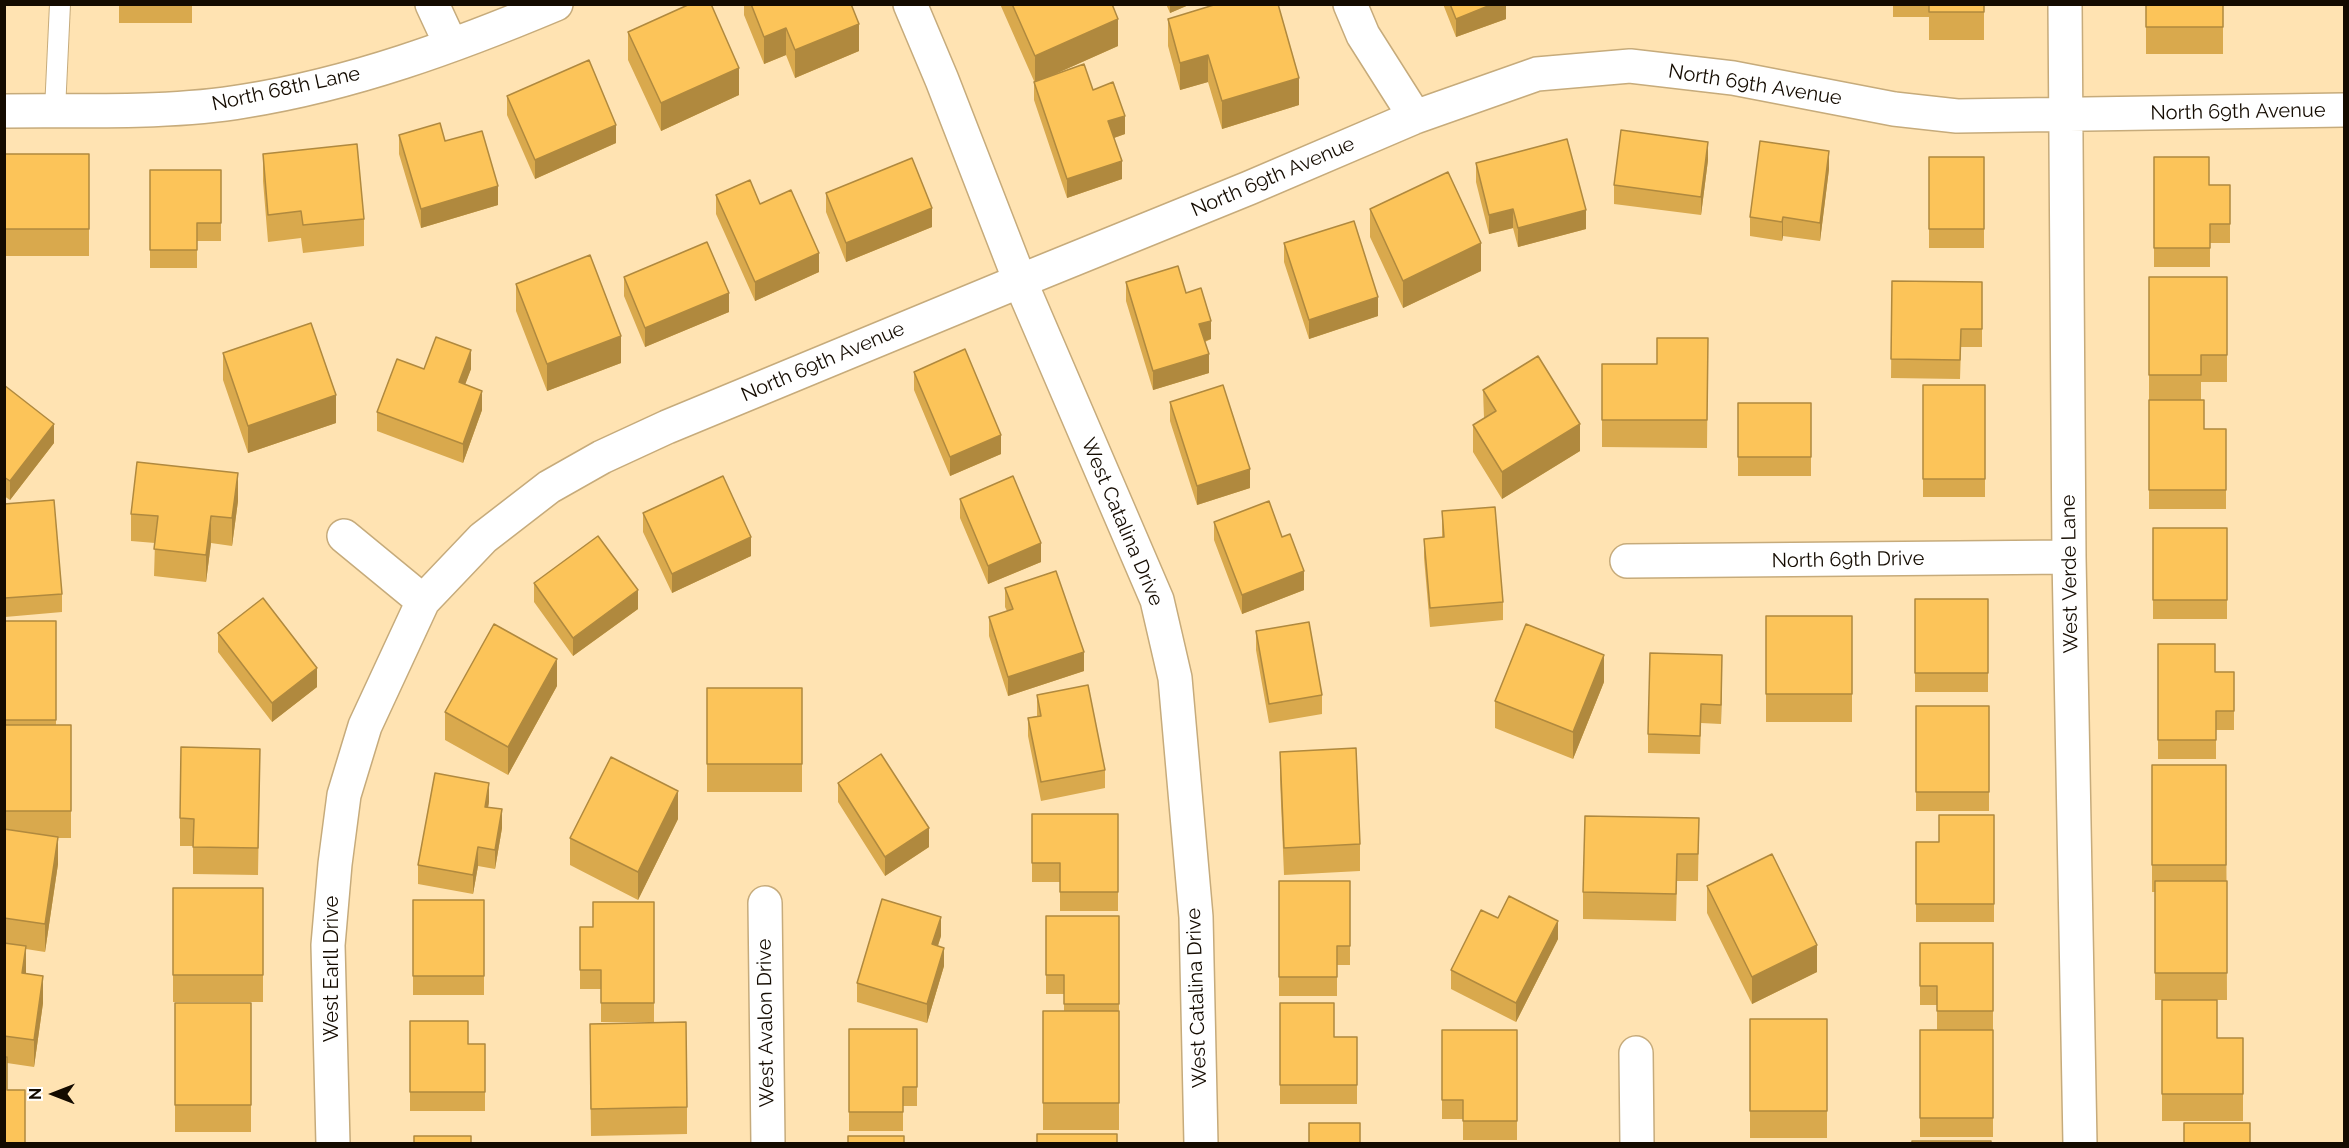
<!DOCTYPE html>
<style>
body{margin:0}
#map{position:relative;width:2349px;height:1148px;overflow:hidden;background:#ffe3b2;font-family:Raleway,sans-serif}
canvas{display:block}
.frame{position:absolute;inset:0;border:6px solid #140b00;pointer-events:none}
.north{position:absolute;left:24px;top:1064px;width:60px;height:60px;-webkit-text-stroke:4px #fff;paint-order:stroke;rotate:270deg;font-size:16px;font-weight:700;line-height:24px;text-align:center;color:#140b00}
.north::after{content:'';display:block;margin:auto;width:21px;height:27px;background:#140b00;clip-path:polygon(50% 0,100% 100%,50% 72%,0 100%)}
</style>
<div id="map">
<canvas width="2349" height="1148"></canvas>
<div class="frame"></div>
<div class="north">N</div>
</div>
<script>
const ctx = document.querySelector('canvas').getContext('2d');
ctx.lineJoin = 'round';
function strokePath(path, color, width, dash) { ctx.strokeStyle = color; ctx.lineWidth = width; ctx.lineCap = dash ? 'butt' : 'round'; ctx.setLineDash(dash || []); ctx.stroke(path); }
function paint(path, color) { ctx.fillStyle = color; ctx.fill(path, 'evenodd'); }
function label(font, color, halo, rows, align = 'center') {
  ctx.font = font + ' Raleway,sans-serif'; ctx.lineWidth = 5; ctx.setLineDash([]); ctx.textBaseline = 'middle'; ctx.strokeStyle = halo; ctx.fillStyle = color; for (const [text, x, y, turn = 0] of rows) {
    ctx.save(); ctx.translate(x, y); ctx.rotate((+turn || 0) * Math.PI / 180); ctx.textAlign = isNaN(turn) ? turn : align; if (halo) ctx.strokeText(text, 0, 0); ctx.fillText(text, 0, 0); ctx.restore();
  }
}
const lane = new Path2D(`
 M 55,110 L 60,4`);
const street = new Path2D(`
 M 432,4 L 451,45
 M 910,4 L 942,80 L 1020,281 L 1157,600 L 1175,678 L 1196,917 L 1201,1144
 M 1350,4 L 1363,35 L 1415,117
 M 2065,4 L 2069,557 L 2080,1144
 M 4,111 C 82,110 169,114 245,101 C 352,84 456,46 556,4
 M 344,536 L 423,601
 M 1627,561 L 2069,557
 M 765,903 L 768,1144
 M 1636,1053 L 1637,1144
 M 333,1144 L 328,945 L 335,864 L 344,795 L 365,726 L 423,601 L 483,538 L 549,487 L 602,457 L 667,427 L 1020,281 L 1249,188 L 1415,117 L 1537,74 L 1630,66 L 1733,78 L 1894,109 L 1957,116 L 2344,110`);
strokePath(lane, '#c6ab7b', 22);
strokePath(street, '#c6ab7b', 36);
strokePath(lane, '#fff', 20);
strokePath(street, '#fff', 33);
paint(new Path2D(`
 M 119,4 L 192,4 L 192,23 L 119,23 Z
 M 744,4 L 851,4 L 859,51 L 795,78 L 786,55 L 764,64 L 744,15 Z
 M 1000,4 L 1112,4 L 1118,46 L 1053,75 L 1093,90 L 1125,134 L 1114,138 L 1122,179 L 1067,198 L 1034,100 L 1034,81 Z
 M 1166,4 L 1191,4 L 1170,13 Z
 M 1443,4 L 1506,4 L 1506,19 L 1456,37 Z
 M 1893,4 L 1984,4 L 1984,40 L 1929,40 L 1929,17 L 1893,17 Z
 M 2146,4 L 2223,4 L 2223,54 L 2146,54 Z
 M 1168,19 L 1299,105 L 1222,129 L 1208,82 L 1180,90 L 1168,46 Z
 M 628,32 L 739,95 L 661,131 L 628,60 Z
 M 507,96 L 616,143 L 535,179 L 507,115 Z
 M 399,135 L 445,141 L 498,205 L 421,228 L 399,154 Z
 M 4,154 L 89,154 L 89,256 L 4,256 Z
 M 263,154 L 364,219 L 364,246 L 303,253 L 301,238 L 268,242 L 263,181 Z
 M 1929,157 L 1984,157 L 1984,248 L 1929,248 Z
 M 2154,157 L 2209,185 L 2230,185 L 2230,243 L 2210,243 L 2210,267 L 2154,267 Z
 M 1708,160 L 1701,215 L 1614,204 L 1614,185 Z
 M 1476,163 L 1586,229 L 1518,247 L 1513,228 L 1489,234 L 1476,182 Z
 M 1829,169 L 1820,241 L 1783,236 L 1782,241 L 1750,236 L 1750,217 Z
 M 150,170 L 221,170 L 221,241 L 197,241 L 197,268 L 150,268 Z
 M 826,193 L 932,227 L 846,262 L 826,212 Z
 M 716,195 L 760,204 L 819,272 L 755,301 L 716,214 Z
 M 1370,209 L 1481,271 L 1403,308 L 1370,237 Z
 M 1284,243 L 1378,316 L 1309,339 L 1284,262 Z
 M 624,277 L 729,312 L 645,347 L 624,296 Z
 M 2149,277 L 2227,277 L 2227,382 L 2201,382 L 2201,400 L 2204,429 L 2226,429 L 2226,509 L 2149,509 Z
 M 1892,281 L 1982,282 L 1982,347 L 1961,347 L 1960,379 L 1891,378 Z
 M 1126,282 L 1186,293 L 1211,339 L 1205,342 L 1209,373 L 1153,390 L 1126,301 Z
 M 516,284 L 621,363 L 547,391 L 516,311 Z
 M 1708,338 L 1707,448 L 1602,447 L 1602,364 L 1657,364 Z
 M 223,353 L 336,423 L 248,453 L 223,380 Z
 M 424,369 L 471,369 L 465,384 L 482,410 L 463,463 L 377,431 L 377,412 Z
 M 914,372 L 1001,454 L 950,476 L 914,390 Z
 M 4,385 L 54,443 L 10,500 L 4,496 Z
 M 1923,385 L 1985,385 L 1985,497 L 1923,497 Z
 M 1483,390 L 1580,451 L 1502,499 L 1473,452 L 1473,425 L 1484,418 Z
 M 1170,402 L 1250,488 L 1197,505 L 1170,421 Z
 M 1738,403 L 1811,403 L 1811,476 L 1738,476 Z
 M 960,499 L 1041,562 L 988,584 L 960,518 Z
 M 238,501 L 232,546 L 211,543 L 206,582 L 154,576 L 155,543 L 131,541 L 131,514 Z
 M 4,504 L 62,594 L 62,612 L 5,617 Z
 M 1442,511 L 1503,602 L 1503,620 L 1430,627 L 1424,558 L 1424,539 L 1442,537 Z
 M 643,513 L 751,556 L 672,593 L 643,532 Z
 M 1214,522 L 1282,537 L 1304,590 L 1242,614 L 1214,540 Z
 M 2153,528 L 2227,528 L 2227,619 L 2153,619 Z
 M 534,583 L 638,609 L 573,656 L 534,602 Z
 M 1005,588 L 1084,671 L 1008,696 L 989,636 L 989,617 L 1007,611 L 1005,607 Z
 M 1915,599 L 1988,599 L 1988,692 L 1915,692 Z
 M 1766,616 L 1852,616 L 1852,722 L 1766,722 Z
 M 4,621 L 56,621 L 56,725 L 71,725 L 71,838 L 58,838 L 58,864 L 45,952 L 26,949 L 25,973 L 43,1003 L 34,1067 L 7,1063 L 4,1143 Z
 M 1256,631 L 1322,695 L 1322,714 L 1269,723 L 1256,650 Z
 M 218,633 L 317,687 L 272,722 L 218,652 Z
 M 2158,644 L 2215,672 L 2234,672 L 2234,730 L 2216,730 L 2216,759 L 2158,759 Z
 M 1722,674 L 1721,724 L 1701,723 L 1700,754 L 1648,753 L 1648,734 Z
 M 1604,682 L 1573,759 L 1495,728 L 1495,701 Z
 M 557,686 L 508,775 L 445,740 L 445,712 Z
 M 707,688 L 802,688 L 802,792 L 707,792 Z
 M 1037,695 L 1105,770 L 1105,788 L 1041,801 L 1028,736 L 1028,718 L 1037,716 Z
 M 1916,706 L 1989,706 L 1989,811 L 1916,811 Z
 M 260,749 L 258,875 L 193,874 L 193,846 L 180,846 L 180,818 Z
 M 1280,752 L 1360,844 L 1360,871 L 1284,875 L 1280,779 Z
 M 2152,765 L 2226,765 L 2227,1000 L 2217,1000 L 2217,1038 L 2243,1038 L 2243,1121 L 2162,1121 L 2162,1000 L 2155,1000 L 2155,892 L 2152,892 Z
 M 838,783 L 929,847 L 885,876 L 838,802 Z
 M 489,802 L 488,807 L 502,828 L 495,869 L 478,866 L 473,894 L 418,884 L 418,865 Z
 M 1032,814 L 1118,814 L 1118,911 L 1060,911 L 1060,882 L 1032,882 Z
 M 1994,815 L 1994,922 L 1916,922 L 1916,842 L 1939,842 Z
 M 1699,818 L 1698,881 L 1677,881 L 1676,921 L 1583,919 L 1583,892 Z
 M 678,819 L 638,900 L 570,865 L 570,838 Z
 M 1279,881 L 1350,881 L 1350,965 L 1337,965 L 1337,996 L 1279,996 Z
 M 1707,886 L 1817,972 L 1752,1004 L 1707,913 Z
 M 173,888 L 263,888 L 263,1002 L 173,1002 Z
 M 413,900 L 484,900 L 484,995 L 413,995 Z
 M 654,902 L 654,1022 L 601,1022 L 601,989 L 580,989 L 580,927 L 593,927 Z
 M 1046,916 L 1119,916 L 1119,1130 L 1043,1130 L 1043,1011 L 1064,1011 L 1064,994 L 1046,994 Z
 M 941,936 L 938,946 L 944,966 L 927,1023 L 857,1002 L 857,983 Z
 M 1558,939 L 1516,1022 L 1451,989 L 1451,970 Z
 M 1920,943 L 1993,943 L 1993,1137 L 1920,1137 L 1920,1030 L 1937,1030 L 1937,1005 L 1920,1005 Z
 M 175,1003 L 251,1003 L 251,1132 L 175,1132 Z
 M 1280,1003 L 1334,1037 L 1357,1037 L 1357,1104 L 1280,1104 Z
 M 1750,1019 L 1827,1019 L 1827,1138 L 1750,1138 Z
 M 410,1021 L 468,1044 L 485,1044 L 485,1111 L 410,1111 Z
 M 849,1029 L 917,1029 L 917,1106 L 903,1106 L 903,1131 L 849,1131 Z
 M 1442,1030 L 1517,1030 L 1517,1140 L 1463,1140 L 1463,1119 L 1442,1119 Z
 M 590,1051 L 687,1107 L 687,1134 L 591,1136 Z`), '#d9a94d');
paint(new Path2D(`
 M 1170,4 L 1191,4 L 1170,13 Z
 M 1493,4 L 1506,4 L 1506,19 L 1456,37 L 1456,19 Z
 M 1118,19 L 1118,46 L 1035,83 L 1035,56 Z
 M 859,24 L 859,51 L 795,78 L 795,50 Z
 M 786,28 L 786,55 L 764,64 L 764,37 Z
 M 1208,55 L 1208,82 L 1180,90 L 1180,63 Z
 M 739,68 L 739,95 L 661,131 L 661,103 Z
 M 1299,78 L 1299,105 L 1222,129 L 1222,101 Z
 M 1125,116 L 1125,134 L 1108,140 L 1108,121 Z
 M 616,125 L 616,143 L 535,179 L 535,160 Z
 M 1708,142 L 1708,160 L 1701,215 L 1701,197 Z
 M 1829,151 L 1829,169 L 1820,241 L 1820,223 Z
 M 1122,161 L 1122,179 L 1067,198 L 1067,179 Z
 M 498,186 L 498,205 L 421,228 L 421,209 Z
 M 932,208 L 932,227 L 846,262 L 846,243 Z
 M 1513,209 L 1513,228 L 1489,234 L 1489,215 Z
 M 1586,210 L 1586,229 L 1518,247 L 1518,228 Z
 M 1783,217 L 1783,236 L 1782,241 L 1782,222 Z
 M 1481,243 L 1481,271 L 1403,308 L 1403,281 Z
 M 819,253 L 819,272 L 755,301 L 755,282 Z
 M 729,293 L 729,312 L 645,347 L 645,328 Z
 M 1378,297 L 1378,316 L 1309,339 L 1309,320 Z
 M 1211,321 L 1211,339 L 1199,343 L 1199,324 Z
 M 621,336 L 621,363 L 547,391 L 547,364 Z
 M 471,350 L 471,369 L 459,401 L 459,382 Z
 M 1209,354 L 1209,373 L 1153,390 L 1153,371 Z
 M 482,391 L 482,410 L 463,463 L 463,444 Z
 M 336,395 L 336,423 L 248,453 L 248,426 Z
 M 54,424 L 54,443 L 10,500 L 10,481 Z
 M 1580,424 L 1580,451 L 1502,499 L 1502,472 Z
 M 1001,435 L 1001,454 L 950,476 L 950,457 Z
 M 1250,469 L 1250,488 L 1197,505 L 1197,486 Z
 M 238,473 L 238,501 L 232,546 L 232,518 Z
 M 211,516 L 211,543 L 206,582 L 206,555 Z
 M 751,537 L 751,556 L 672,593 L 672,574 Z
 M 1041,543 L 1041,562 L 988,584 L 988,566 Z
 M 1304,571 L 1304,590 L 1242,614 L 1242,595 Z
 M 638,590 L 638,609 L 573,656 L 573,638 Z
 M 1084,652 L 1084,671 L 1008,696 L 1008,677 Z
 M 1604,655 L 1604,682 L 1573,759 L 1573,732 Z
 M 1722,655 L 1722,674 L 1721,724 L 1721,705 Z
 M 557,659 L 557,686 L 508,775 L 508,747 Z
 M 317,668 L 317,687 L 272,722 L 272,703 Z
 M 489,783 L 489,802 L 485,825 L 485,807 Z
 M 678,791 L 678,819 L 638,900 L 638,872 Z
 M 502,809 L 502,828 L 495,869 L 495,850 Z
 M 929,828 L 929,847 L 885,876 L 885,857 Z
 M 58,837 L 58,864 L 45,952 L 45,924 Z
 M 478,847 L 478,866 L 473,894 L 473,875 Z
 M 941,917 L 941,936 L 932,963 L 932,944 Z
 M 1558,921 L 1558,939 L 1516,1022 L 1516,1003 Z
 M 1817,945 L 1817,972 L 1752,1004 L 1752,977 Z
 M 26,946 L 26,973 L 22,973 Z
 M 944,948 L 944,966 L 927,1023 L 927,1004 Z
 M 43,976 L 43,1003 L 34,1067 L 34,1040 Z`), '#b0893e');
const building = new Path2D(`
 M 690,4 L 711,4 L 739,68 L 661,103 L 628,32 Z
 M 751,4 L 851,4 L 859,24 L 795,50 L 786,28 L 764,37 Z
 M 1012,4 L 1112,4 L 1118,19 L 1035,56 Z
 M 1217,4 L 1278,4 L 1299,78 L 1222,101 L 1208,55 L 1180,63 L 1168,19 Z
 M 1450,4 L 1493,4 L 1456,19 Z
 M 1929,4 L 1984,4 L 1984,12 L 1929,12 Z
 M 2146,4 L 2223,4 L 2223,27 L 2146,27 Z
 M 589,60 L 616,125 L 535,160 L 507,96 Z
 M 1084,64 L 1093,90 L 1113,82 L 1125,116 L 1108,121 L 1122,161 L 1067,179 L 1034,82 Z
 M 440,123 L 445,141 L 482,131 L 498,186 L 421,209 L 399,135 Z
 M 1621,130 L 1708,142 L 1701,197 L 1614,185 Z
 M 1567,139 L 1586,210 L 1518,228 L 1513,209 L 1489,215 L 1476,163 Z
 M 1760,141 L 1829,151 L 1820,223 L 1783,217 L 1782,222 L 1750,217 Z
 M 357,144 L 364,219 L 303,225 L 301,211 L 268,215 L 263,154 Z
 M 4,154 L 89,154 L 89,229 L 4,229 Z
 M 1929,157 L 1984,157 L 1984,229 L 1929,229 Z
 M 2154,157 L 2209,157 L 2209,185 L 2230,185 L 2230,224 L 2210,224 L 2210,248 L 2154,248 Z
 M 912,158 L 932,208 L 846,243 L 826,193 Z
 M 150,170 L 221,170 L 221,223 L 197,223 L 197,250 L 150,250 Z
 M 1448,172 L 1481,243 L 1403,281 L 1370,209 Z
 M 750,180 L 760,204 L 791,190 L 819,253 L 755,282 L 716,195 Z
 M 1354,221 L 1378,297 L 1309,320 L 1284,243 Z
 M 707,242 L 729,293 L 645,328 L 624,277 Z
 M 590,255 L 621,336 L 547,364 L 516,284 Z
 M 1178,266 L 1186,293 L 1201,288 L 1211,321 L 1199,324 L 1209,354 L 1153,371 L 1126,282 Z
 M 2149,277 L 2227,277 L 2227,355 L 2201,355 L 2201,375 L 2149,375 Z
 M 1892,281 L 1982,282 L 1982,329 L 1961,329 L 1960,360 L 1891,359 Z
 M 311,323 L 336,395 L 248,426 L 223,353 Z
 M 436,337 L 471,350 L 459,382 L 482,391 L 463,444 L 377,412 L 397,359 L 424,369 Z
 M 1657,338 L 1708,338 L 1707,420 L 1602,420 L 1602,364 L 1657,364 Z
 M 965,349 L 1001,435 L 950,457 L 914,372 Z
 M 1538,356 L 1580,424 L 1502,472 L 1473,425 L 1496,411 L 1483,390 Z
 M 4,385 L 54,424 L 10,481 L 4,477 Z
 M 1223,385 L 1250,469 L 1197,486 L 1170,402 Z
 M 1923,385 L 1985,385 L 1985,479 L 1923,479 Z
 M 2149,400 L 2204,400 L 2204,429 L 2226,429 L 2226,490 L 2149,490 Z
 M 1738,403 L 1811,403 L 1811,457 L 1738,457 Z
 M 137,462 L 238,473 L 232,518 L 211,516 L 206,555 L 154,549 L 158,516 L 131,514 Z
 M 723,476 L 751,537 L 672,574 L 643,513 Z
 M 1013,476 L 1041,543 L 988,566 L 960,499 Z
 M 54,500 L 62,594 L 5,598 L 4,504 Z
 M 1269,501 L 1282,537 L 1290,534 L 1304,571 L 1242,595 L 1214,522 Z
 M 1495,507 L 1503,602 L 1430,608 L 1424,539 L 1444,537 L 1442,511 Z
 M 2153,528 L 2227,528 L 2227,600 L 2153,600 Z
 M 598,536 L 638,590 L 573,638 L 534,583 Z
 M 1056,571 L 1084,652 L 1008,677 L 989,617 L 1013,609 L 1005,588 Z
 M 263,598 L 317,668 L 272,703 L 218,633 Z
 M 1915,599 L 1988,599 L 1988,673 L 1915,673 Z
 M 1766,616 L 1852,616 L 1852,694 L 1766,694 Z
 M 4,621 L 56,621 L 56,720 L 4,720 Z
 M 1309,622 L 1322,695 L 1269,704 L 1256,631 Z
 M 494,624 L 557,659 L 508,747 L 445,712 Z
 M 1526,624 L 1604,655 L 1573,732 L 1495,701 Z
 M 2158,644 L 2215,644 L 2215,672 L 2234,672 L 2234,711 L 2216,711 L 2216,740 L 2158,740 Z
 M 1650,653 L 1722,655 L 1721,705 L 1701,704 L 1700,736 L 1648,734 Z
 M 1088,685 L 1105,770 L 1041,782 L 1028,718 L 1041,716 L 1037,695 Z
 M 707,688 L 802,688 L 802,764 L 707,764 Z
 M 1916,706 L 1989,706 L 1989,792 L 1916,792 Z
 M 4,725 L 71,725 L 71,811 L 4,811 Z
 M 181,747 L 260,749 L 258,848 L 193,847 L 194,819 L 180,818 Z
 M 1356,748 L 1360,844 L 1284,848 L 1280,752 Z
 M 881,754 L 929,828 L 885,857 L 838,783 Z
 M 611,757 L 678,791 L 638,872 L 570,838 Z
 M 2152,765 L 2226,765 L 2226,865 L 2152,865 Z
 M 435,773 L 489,783 L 485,807 L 502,809 L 495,850 L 478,847 L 473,875 L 418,865 Z
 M 1032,814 L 1118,814 L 1118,892 L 1060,892 L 1060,863 L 1032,863 Z
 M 1939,815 L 1994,815 L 1994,904 L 1916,904 L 1916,842 L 1939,842 Z
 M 1585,816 L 1699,818 L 1698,854 L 1677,854 L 1676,894 L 1583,892 Z
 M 4,829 L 58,837 L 45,924 L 4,918 Z
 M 1772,854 L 1817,945 L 1752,977 L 1707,886 Z
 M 1279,881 L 1350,881 L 1350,946 L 1337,946 L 1337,977 L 1279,977 Z
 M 2155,881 L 2227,881 L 2227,973 L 2155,973 Z
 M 173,888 L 263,888 L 263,975 L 173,975 Z
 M 1509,896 L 1558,921 L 1516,1003 L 1451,970 L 1481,910 L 1498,918 Z
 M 882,899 L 941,917 L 932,944 L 944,948 L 927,1004 L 857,983 Z
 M 413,900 L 484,900 L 484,976 L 413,976 Z
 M 593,902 L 654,902 L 654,1003 L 601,1003 L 601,970 L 580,970 L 580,927 L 593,927 Z
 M 1046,916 L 1119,916 L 1119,1004 L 1064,1004 L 1064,975 L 1046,975 Z
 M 4,943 L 26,946 L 22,973 L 43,976 L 34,1040 L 4,1036 Z
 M 1920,943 L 1993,943 L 1993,1011 L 1937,1011 L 1937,986 L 1920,986 Z
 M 2162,1000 L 2217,1000 L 2217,1038 L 2243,1038 L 2243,1094 L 2162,1094 Z
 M 175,1003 L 251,1003 L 251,1105 L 175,1105 Z
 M 1280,1003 L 1334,1003 L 1334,1037 L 1357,1037 L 1357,1085 L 1280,1085 Z
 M 1043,1011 L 1119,1011 L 1119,1103 L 1043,1103 Z
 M 1750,1019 L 1827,1019 L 1827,1111 L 1750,1111 Z
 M 410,1021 L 468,1021 L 468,1044 L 485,1044 L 485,1092 L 410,1092 Z
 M 686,1022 L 687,1107 L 591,1109 L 590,1024 Z
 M 849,1029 L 917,1029 L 917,1087 L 903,1087 L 903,1112 L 849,1112 Z
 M 1442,1030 L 1517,1030 L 1517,1121 L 1463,1121 L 1463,1100 L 1442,1100 Z
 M 1920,1030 L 1993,1030 L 1993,1118 L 1920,1118 Z
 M 4,1057 L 7,1057 L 7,1090 L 25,1090 L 25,1143 L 4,1143 Z
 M 1309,1123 L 1360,1123 L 1360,1143 L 1309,1143 Z
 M 2184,1123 L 2250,1123 L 2250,1143 L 2184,1143 Z
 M 1037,1134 L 1117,1134 L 1117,1143 L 1037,1143 Z
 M 414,1136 L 471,1136 L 471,1143 L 414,1143 Z
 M 848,1136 L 904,1136 L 904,1143 L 848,1143 Z
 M 1912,1141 L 1991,1141 L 1991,1143 L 1912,1143 Z`);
paint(building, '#fcc459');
strokePath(building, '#b0893e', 1.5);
label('20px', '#140b00', '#fff', [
 ["North 69th Avenue",1755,85,9],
 ["North 68th Lane",286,89,-12],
 ["North 69th Avenue",2238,112,-1],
 ["North 69th Avenue",1273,177,-23],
 ["North 69th Avenue",823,362,-23],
 ["West Catalina Drive",1122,522,67],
 ["North 69th Drive",1848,560,-1],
 ["West Verde Lane",2070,574,-91],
 ["West Earll Drive",332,969,-90],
 ["West Catalina Drive",1197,998,-92],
 ["West Avalon Drive",766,1023,-91]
]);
</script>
